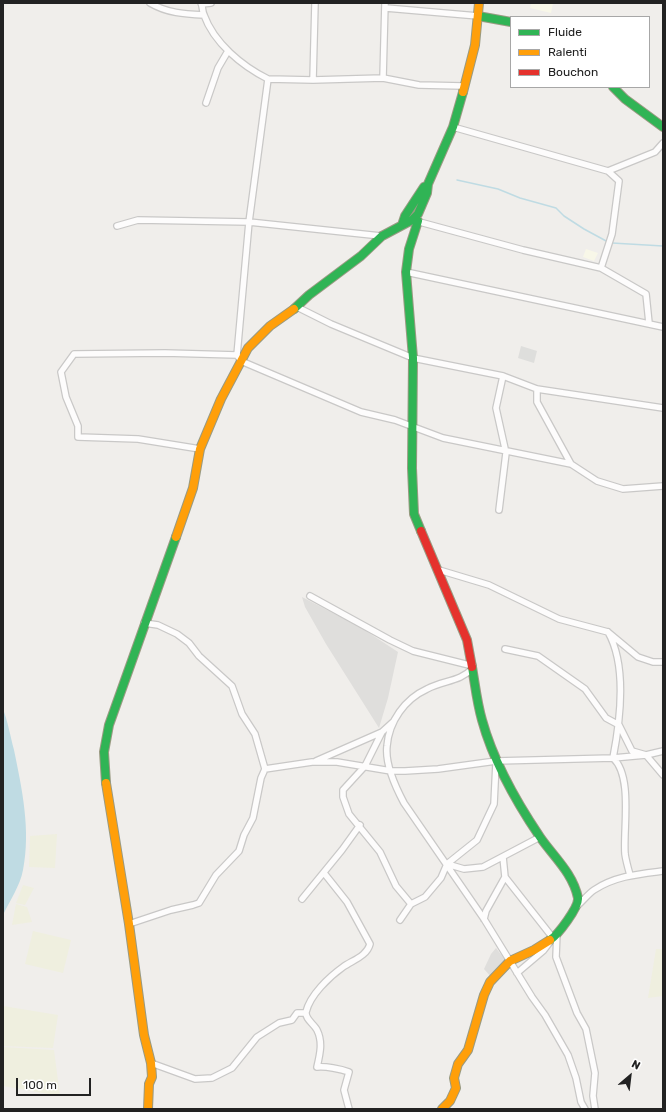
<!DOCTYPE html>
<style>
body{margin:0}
#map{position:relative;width:666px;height:1112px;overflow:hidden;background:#f0eeeb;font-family:Rubik,sans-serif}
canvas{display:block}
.frame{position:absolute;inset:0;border:4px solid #222;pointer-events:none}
.legend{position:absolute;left:510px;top:16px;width:140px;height:72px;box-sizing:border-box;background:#fff;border:1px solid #a7a7a7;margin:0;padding:5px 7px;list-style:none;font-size:12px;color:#222}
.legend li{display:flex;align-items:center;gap:8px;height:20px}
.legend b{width:20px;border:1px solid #a7a7a7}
.north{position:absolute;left:610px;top:1056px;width:40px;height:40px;-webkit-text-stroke:3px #fff;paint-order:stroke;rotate:28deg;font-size:11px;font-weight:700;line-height:16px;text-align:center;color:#222}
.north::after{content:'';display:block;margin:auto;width:14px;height:18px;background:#222;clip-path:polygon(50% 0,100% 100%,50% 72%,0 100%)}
.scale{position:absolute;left:16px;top:1078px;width:75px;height:18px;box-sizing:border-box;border:2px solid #222;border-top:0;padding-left:5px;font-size:12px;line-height:14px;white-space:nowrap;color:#222;-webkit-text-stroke:3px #fff;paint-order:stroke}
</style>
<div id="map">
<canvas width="666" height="1112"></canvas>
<div class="frame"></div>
<ul class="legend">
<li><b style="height:5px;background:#30b455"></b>Fluide</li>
<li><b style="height:5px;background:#ff9f0a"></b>Ralenti</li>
<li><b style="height:5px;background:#e5322d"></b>Bouchon</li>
</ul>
<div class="north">N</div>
<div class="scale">100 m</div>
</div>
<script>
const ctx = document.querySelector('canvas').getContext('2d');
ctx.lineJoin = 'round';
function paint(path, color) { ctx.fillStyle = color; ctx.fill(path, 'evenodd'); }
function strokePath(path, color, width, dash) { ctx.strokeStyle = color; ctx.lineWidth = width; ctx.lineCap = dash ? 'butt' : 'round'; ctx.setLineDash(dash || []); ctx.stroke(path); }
paint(new Path2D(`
 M 302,597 L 360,627 L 398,652 L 388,698 L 379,728 L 326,644 L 305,607 Z
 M 496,948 L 506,961 L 492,978 L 484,969 L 491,954 Z`), '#dfdedc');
paint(new Path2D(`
 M 531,3 L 553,3 L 551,13 L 530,8 Z
 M 586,249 L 598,253 L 594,261 L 583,257 Z`), '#f8f7e8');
paint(new Path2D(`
 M 521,346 L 537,351 L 534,363 L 518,358 Z`), '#dededc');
paint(new Path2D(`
 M 57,834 L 55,868 L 29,867 L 30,836 Z
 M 23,885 L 34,888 L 25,905 L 16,903 Z
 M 16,904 L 27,907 L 32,922 L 12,925 Z
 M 33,931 L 71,940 L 63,973 L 25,964 Z
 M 656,949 L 663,949 L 663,996 L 648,998 Z
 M 3,1006 L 58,1015 L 53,1048 L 3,1046 Z
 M 3,1047 L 54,1050 L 60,1096 L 3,1086 Z`), '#efefdf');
paint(new Path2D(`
 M 3,709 C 8,722 10,735 14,750 C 22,789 31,830 23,870 C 20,886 10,900 3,915 Z`), '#bfdbe3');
strokePath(new Path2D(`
 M 457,180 L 498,189 L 520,198 L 556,208 L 564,216 L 584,229 L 608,242
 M 612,243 L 663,246`), '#bfdbe3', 1.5);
const street = new Path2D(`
 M 150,3 C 167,13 184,14 204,15
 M 201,3 C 203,7 202,11 204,15 C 214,43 242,66 268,79 L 249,222 L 237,355
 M 202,4 L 211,3
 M 386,8 L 478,16
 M 383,78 L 385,3
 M 268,79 L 313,80 L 383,78 L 419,85 L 463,86
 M 313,80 L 315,3
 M 206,103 L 218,68 L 228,51
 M 453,127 L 608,171 L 619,181 L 612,234 L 601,268
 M 608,171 L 655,152 L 663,143
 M 416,221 L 523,250 L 601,268 L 646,294 L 649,323
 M 117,226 L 138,220 L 249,222 L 381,236
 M 406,272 L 663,327
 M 297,307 L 331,324 L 413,358 L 503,376 L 537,389 L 663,408
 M 537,389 L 537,402 L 571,464
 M 200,449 L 138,439 L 78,437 L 78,426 L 66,397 L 61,372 L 74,354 L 165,353 L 237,355 L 241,361 L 361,412 L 395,420 L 443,438 L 571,464 L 597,481 L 623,489 L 663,486
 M 499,510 L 506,453 L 496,408 L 503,376
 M 439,570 L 489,585 L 559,619 L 608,632 L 638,657 L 653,662 L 663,662
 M 310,596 L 390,640 L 413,651 L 473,666
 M 144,623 L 158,625 L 177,634 L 189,643 L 199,656 L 232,686 L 242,714 L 255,734 L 265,769
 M 608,632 C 627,665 620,722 613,758 C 633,776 623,829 625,854 C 626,861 628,868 630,875
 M 505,649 L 538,656 L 585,689 L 606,718 L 619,725 L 632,751 L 646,755 L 663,775
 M 473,668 C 460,682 444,680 427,689 C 405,699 389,721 387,746 C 385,763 396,788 404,803 L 484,919 L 532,997 L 545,1015 L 568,1055 L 576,1078 L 581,1102 L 585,1109
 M 393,722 L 382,732 L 365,766 L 343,790 L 343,797 L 349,814 L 380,852 L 396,886 L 411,904
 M 316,761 L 382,732
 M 503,857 L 505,877 L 553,938 L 543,951 L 517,973
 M 447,864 L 464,869 L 483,867 L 540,837
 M 324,873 L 347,902 L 370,944 C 367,956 353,960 343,967 C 329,977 310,995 306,1012 C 305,1019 314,1024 317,1030 C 323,1042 320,1054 317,1067 C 325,1066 341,1069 349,1072 L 344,1090 L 349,1109
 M 302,899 L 342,850 L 360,825
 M 576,907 C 582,902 588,894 594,890 C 615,876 639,874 663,871
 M 484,919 L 486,911 L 505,877
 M 400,920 L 411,904 L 425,897 L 441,878 L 447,864 L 477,840 L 494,804 L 496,763
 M 129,924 L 171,910 L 193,905 L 199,903 L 216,875 L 239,851 L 244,835 L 253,818 L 261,778 L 265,769 L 312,762 L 337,762 L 391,771 L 405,771 L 438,769 L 496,761 L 613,758 L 646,755 L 663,751
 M 557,933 L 556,957 L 577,1013 L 586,1029 L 595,1073 L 593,1096 L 595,1109
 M 151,1063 L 195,1079 L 212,1078 L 232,1068 L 257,1037 L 279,1023 L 292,1020 L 297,1013 L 306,1013`);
const fast = new Path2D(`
 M 478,16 L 511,22
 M 613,87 L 625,99 L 663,127
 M 418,221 L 409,249 L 406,272 L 413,358 L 412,468 L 414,514 L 421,531
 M 402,225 L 405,216 L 424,187
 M 294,309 L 309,295 L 361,256 L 382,236 L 412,220 L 418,214 L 427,193 L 428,184 L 453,127 L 463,92
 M 472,667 C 475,684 477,703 482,720 C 493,760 517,803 540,837 C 553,856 573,873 578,898 C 579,907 558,935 550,940
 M 106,783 L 104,752 L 109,725 L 176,537`);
const slow = new Path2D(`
 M 463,92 L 475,45 L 479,3
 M 176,537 L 193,488 L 200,449 L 221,399 L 248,348 L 270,326 L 294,309
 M 106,783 L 129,924 L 144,1035 L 151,1063 L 152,1077 L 149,1084 L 148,1109
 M 442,1109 L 450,1101 L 456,1088 L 454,1078 L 458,1064 L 468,1050 L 484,995 L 490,982 L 510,961 L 534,950 L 550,940`);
const jam = new Path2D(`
 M 421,531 L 467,640 L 472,667`);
strokePath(street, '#c9c8c7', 8);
strokePath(fast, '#999a82', 10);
strokePath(slow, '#999a82', 10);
strokePath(jam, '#999a82', 10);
strokePath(street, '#fdfcfc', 5.5);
strokePath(fast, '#30b455', 8);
strokePath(slow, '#ff9f0a', 8);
strokePath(jam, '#e5322d', 8);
</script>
